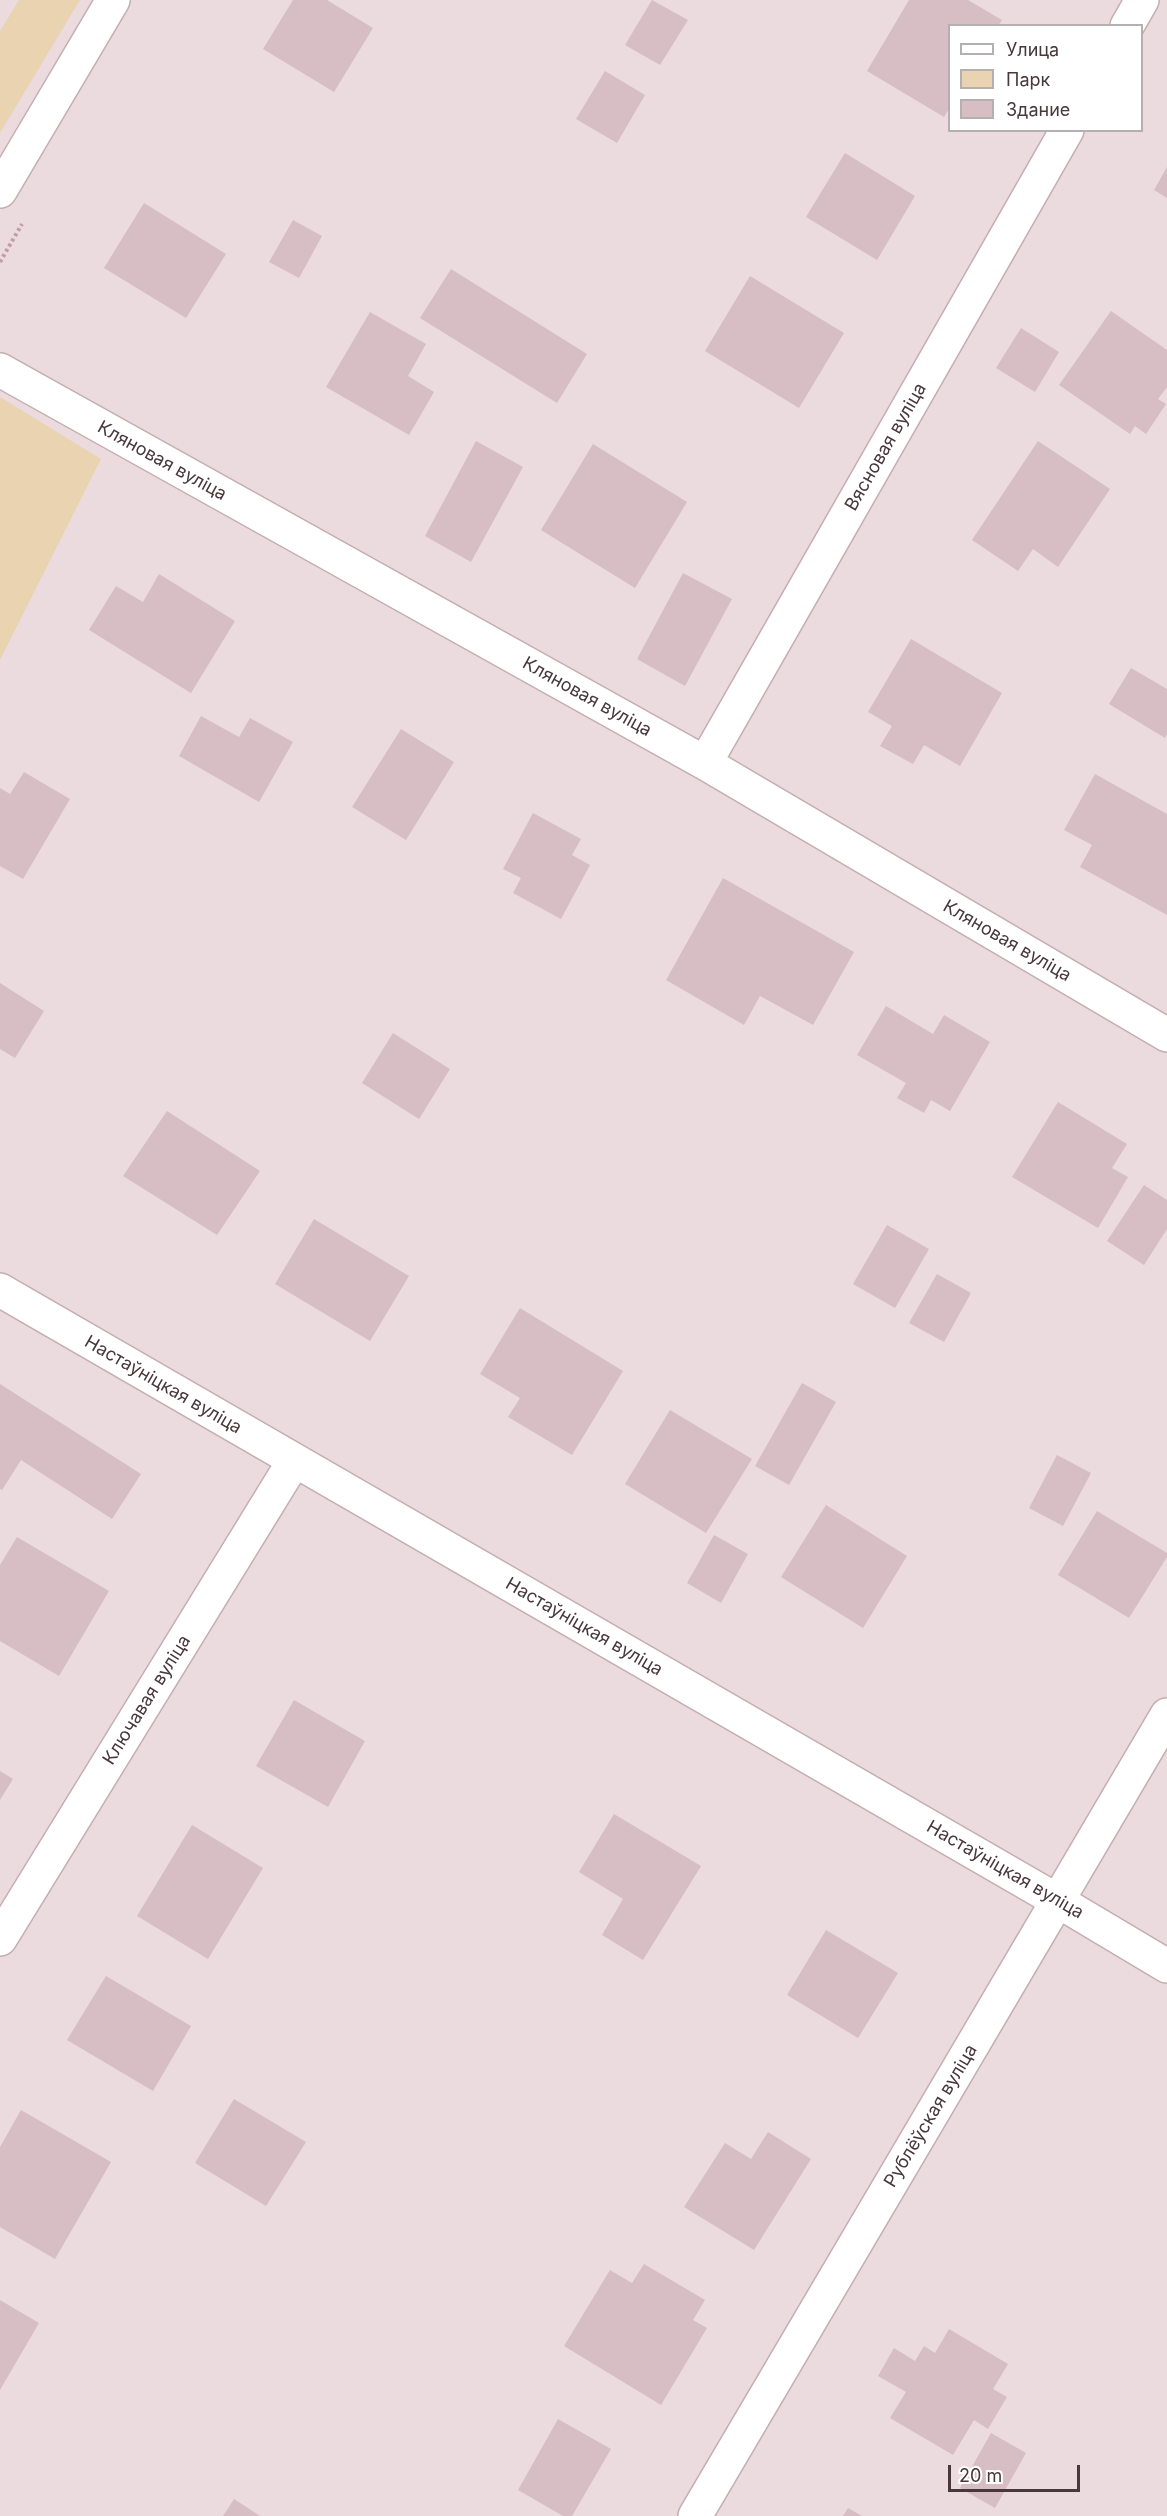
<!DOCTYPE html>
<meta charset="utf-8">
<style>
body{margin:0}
#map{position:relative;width:1167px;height:2516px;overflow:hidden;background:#f4e9ea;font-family:Inter,sans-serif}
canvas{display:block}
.legend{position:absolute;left:948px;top:24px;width:195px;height:108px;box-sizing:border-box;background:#fff;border:2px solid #b6afb1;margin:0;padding:8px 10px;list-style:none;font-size:18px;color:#48373b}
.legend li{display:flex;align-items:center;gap:12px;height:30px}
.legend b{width:30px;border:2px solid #b6afb1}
.scale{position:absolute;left:948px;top:2465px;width:132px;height:27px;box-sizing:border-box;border:3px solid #48373b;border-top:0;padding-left:8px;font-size:18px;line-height:21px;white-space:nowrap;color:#48373b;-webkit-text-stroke:4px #fff;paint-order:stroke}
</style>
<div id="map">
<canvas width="1167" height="2516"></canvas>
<ul class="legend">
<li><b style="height:8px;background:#fff"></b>Улица</li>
<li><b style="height:16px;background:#e9d3b1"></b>Парк</li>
<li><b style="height:16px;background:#d6bec4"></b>Здание</li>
</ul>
<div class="scale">20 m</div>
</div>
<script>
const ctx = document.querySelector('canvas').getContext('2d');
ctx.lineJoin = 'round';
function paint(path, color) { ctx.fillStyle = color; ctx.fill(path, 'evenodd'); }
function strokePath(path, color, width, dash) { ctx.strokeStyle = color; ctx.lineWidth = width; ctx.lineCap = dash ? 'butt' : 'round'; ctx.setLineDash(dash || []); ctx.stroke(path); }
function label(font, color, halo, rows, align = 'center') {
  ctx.font = font + ' Inter,sans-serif'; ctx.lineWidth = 6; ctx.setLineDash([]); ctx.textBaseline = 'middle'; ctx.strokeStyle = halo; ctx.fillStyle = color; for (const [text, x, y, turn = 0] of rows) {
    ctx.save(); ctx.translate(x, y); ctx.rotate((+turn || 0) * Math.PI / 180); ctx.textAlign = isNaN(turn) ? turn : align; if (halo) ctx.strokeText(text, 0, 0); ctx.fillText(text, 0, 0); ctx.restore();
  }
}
paint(new Path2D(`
 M 0,0 L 1167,0 L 1167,2516 L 0,2516 ZM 950,26 L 1142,26 L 1142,130 L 950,130 Z`), '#ecdbde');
paint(new Path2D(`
 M 19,0 L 80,0 L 0,133 L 0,31 Z
 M 0,397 L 101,459 L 0,660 Z`), '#e9d3b1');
paint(new Path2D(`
 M 293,0 L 327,0 L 373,28 L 334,92 L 263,49 Z
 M 652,0 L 688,20 L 660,65 L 625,45 Z
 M 909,0 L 968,0 L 1002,20 L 998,26 L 950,26 L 950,107 L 944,117 L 867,71 Z
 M 605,71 L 645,95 L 617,143 L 576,119 Z
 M 845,153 L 915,196 L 877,260 L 806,217 Z
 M 1167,167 L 1167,198 L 1154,190 Z
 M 144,203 L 226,254 L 186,318 L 104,268 Z
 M 293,220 L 322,236 L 299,278 L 269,262 Z
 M 451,269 L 587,354 L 557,403 L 420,318 Z
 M 750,276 L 844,333 L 799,408 L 705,351 Z
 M 1111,311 L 1167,350 L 1167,387 L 1158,399 L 1166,404 L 1146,434 L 1135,426 L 1130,434 L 1059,385 Z
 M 370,312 L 426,344 L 408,376 L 434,392 L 409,435 L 326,387 Z
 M 1021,328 L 1059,352 L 1035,392 L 996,368 Z
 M 476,441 L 523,467 L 471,562 L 425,536 Z
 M 1038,441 L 1110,489 L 1058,567 L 1033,549 L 1018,571 L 972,540 Z
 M 593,444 L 687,502 L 635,588 L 541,530 Z
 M 683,573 L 732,599 L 685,686 L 637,659 Z
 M 159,574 L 235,621 L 191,693 L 89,630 L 116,586 L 143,602 Z
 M 911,639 L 1002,693 L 960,766 L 924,745 L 913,764 L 880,746 L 892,726 L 868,712 Z
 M 1131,668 L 1167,689 L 1167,734 L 1165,738 L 1109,704 Z
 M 201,716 L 239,737 L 250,718 L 293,742 L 259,802 L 179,756 Z
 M 401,729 L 454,762 L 406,840 L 352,807 Z
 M 24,772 L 70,799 L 23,879 L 0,866 L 0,788 L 10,794 Z
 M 1095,774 L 1167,814 L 1167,915 L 1080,867 L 1092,845 L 1064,830 Z
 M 533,813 L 581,839 L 572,855 L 590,865 L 561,919 L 513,893 L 521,878 L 503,869 Z
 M 723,878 L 854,952 L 813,1025 L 760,996 L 744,1025 L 666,980 Z
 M 0,983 L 44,1011 L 15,1058 L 0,1049 Z
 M 886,1006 L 933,1034 L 944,1015 L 990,1042 L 950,1111 L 931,1100 L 924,1113 L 897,1098 L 906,1083 L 857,1055 Z
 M 393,1033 L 450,1069 L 419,1119 L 362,1083 Z
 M 1058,1102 L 1127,1144 L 1112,1168 L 1128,1177 L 1098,1228 L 1012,1177 Z
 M 167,1111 L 260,1171 L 217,1235 L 123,1176 Z
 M 1144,1185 L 1167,1200 L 1167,1229 L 1144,1265 L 1107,1241 Z
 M 314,1219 L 409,1276 L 370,1341 L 275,1284 Z
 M 887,1225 L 929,1249 L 895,1308 L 853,1284 Z
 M 937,1274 L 971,1293 L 944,1342 L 909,1323 Z
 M 520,1308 L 623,1371 L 572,1455 L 508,1417 L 520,1398 L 480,1374 Z
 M 802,1383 L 836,1402 L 789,1485 L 755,1466 Z
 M 0,1384 L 141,1474 L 112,1519 L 21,1460 L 2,1490 L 0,1489 Z
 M 670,1410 L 752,1459 L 706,1533 L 625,1484 Z
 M 1057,1455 L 1091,1473 L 1063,1526 L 1029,1508 Z
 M 826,1505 L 907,1556 L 863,1628 L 781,1577 Z
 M 1097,1511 L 1167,1553 L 1167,1557 L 1129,1618 L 1058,1575 Z
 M 714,1535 L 748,1554 L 721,1603 L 687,1583 Z
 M 17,1537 L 109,1591 L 59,1676 L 0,1641 L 0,1565 Z
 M 294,1700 L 365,1741 L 328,1807 L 256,1766 Z
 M 0,1771 L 13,1779 L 0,1800 Z
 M 614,1814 L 701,1866 L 643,1960 L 602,1935 L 623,1899 L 579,1872 Z
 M 192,1825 L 263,1868 L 208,1959 L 137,1916 Z
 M 826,1930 L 898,1973 L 858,2038 L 787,1995 Z
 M 106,1976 L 191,2026 L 153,2091 L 67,2040 Z
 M 234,2099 L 306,2142 L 266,2206 L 195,2163 Z
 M 21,2110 L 111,2162 L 55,2259 L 0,2227 L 0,2147 Z
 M 768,2132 L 811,2159 L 754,2250 L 684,2207 L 725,2143 L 751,2159 Z
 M 644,2264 L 705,2300 L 693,2320 L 707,2328 L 661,2405 L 564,2346 L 610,2270 L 632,2283 Z
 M 0,2300 L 39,2323 L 0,2390 Z
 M 949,2329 L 1008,2364 L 993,2389 L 1007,2397 L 988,2429 L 974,2420 L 953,2455 L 890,2418 L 906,2392 L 878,2376 L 894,2348 L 915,2361 L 924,2346 L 935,2353 Z
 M 558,2419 L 611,2449 L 572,2516 L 563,2516 L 518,2490 Z
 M 991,2433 L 1026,2453 L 995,2508 L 960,2488 Z
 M 234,2499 L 260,2516 L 223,2516 Z
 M 848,2508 L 862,2516 L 843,2516 Z`), '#d6bec4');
const minor = new Path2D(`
 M 1127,26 L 1142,0
 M 0,370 L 705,763 L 1167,1035
 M 705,763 L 1067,130
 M 0,1290 L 1058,1901 L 1167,1966
 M 0,1939 L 294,1461
 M 695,2516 L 1167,1715`);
const tertiary = new Path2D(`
 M 0,191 L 113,0`);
strokePath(minor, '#c3aeb2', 36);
strokePath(tertiary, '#c3aeb2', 36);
strokePath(new Path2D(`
 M 0,262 L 22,224`), '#c29ca4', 4, [3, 3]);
strokePath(minor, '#fff', 33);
strokePath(tertiary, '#fff', 33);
label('18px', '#48373b', '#fff', [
 ["Вясновая вуліца",886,447,-60],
 ["Кляновая вуліца",162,461,29],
 ["Кляновая вуліца",587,697,29],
 ["Кляновая вуліца",1007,941,30],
 ["Настаўніцкая вуліца",163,1385,30],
 ["Настаўніцкая вуліца",584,1627,30],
 ["Ключавая вуліца",147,1700,-58],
 ["Настаўніцкая вуліца",1005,1870,30],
 ["Рублёўская вуліца",931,2116,-59]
]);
</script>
